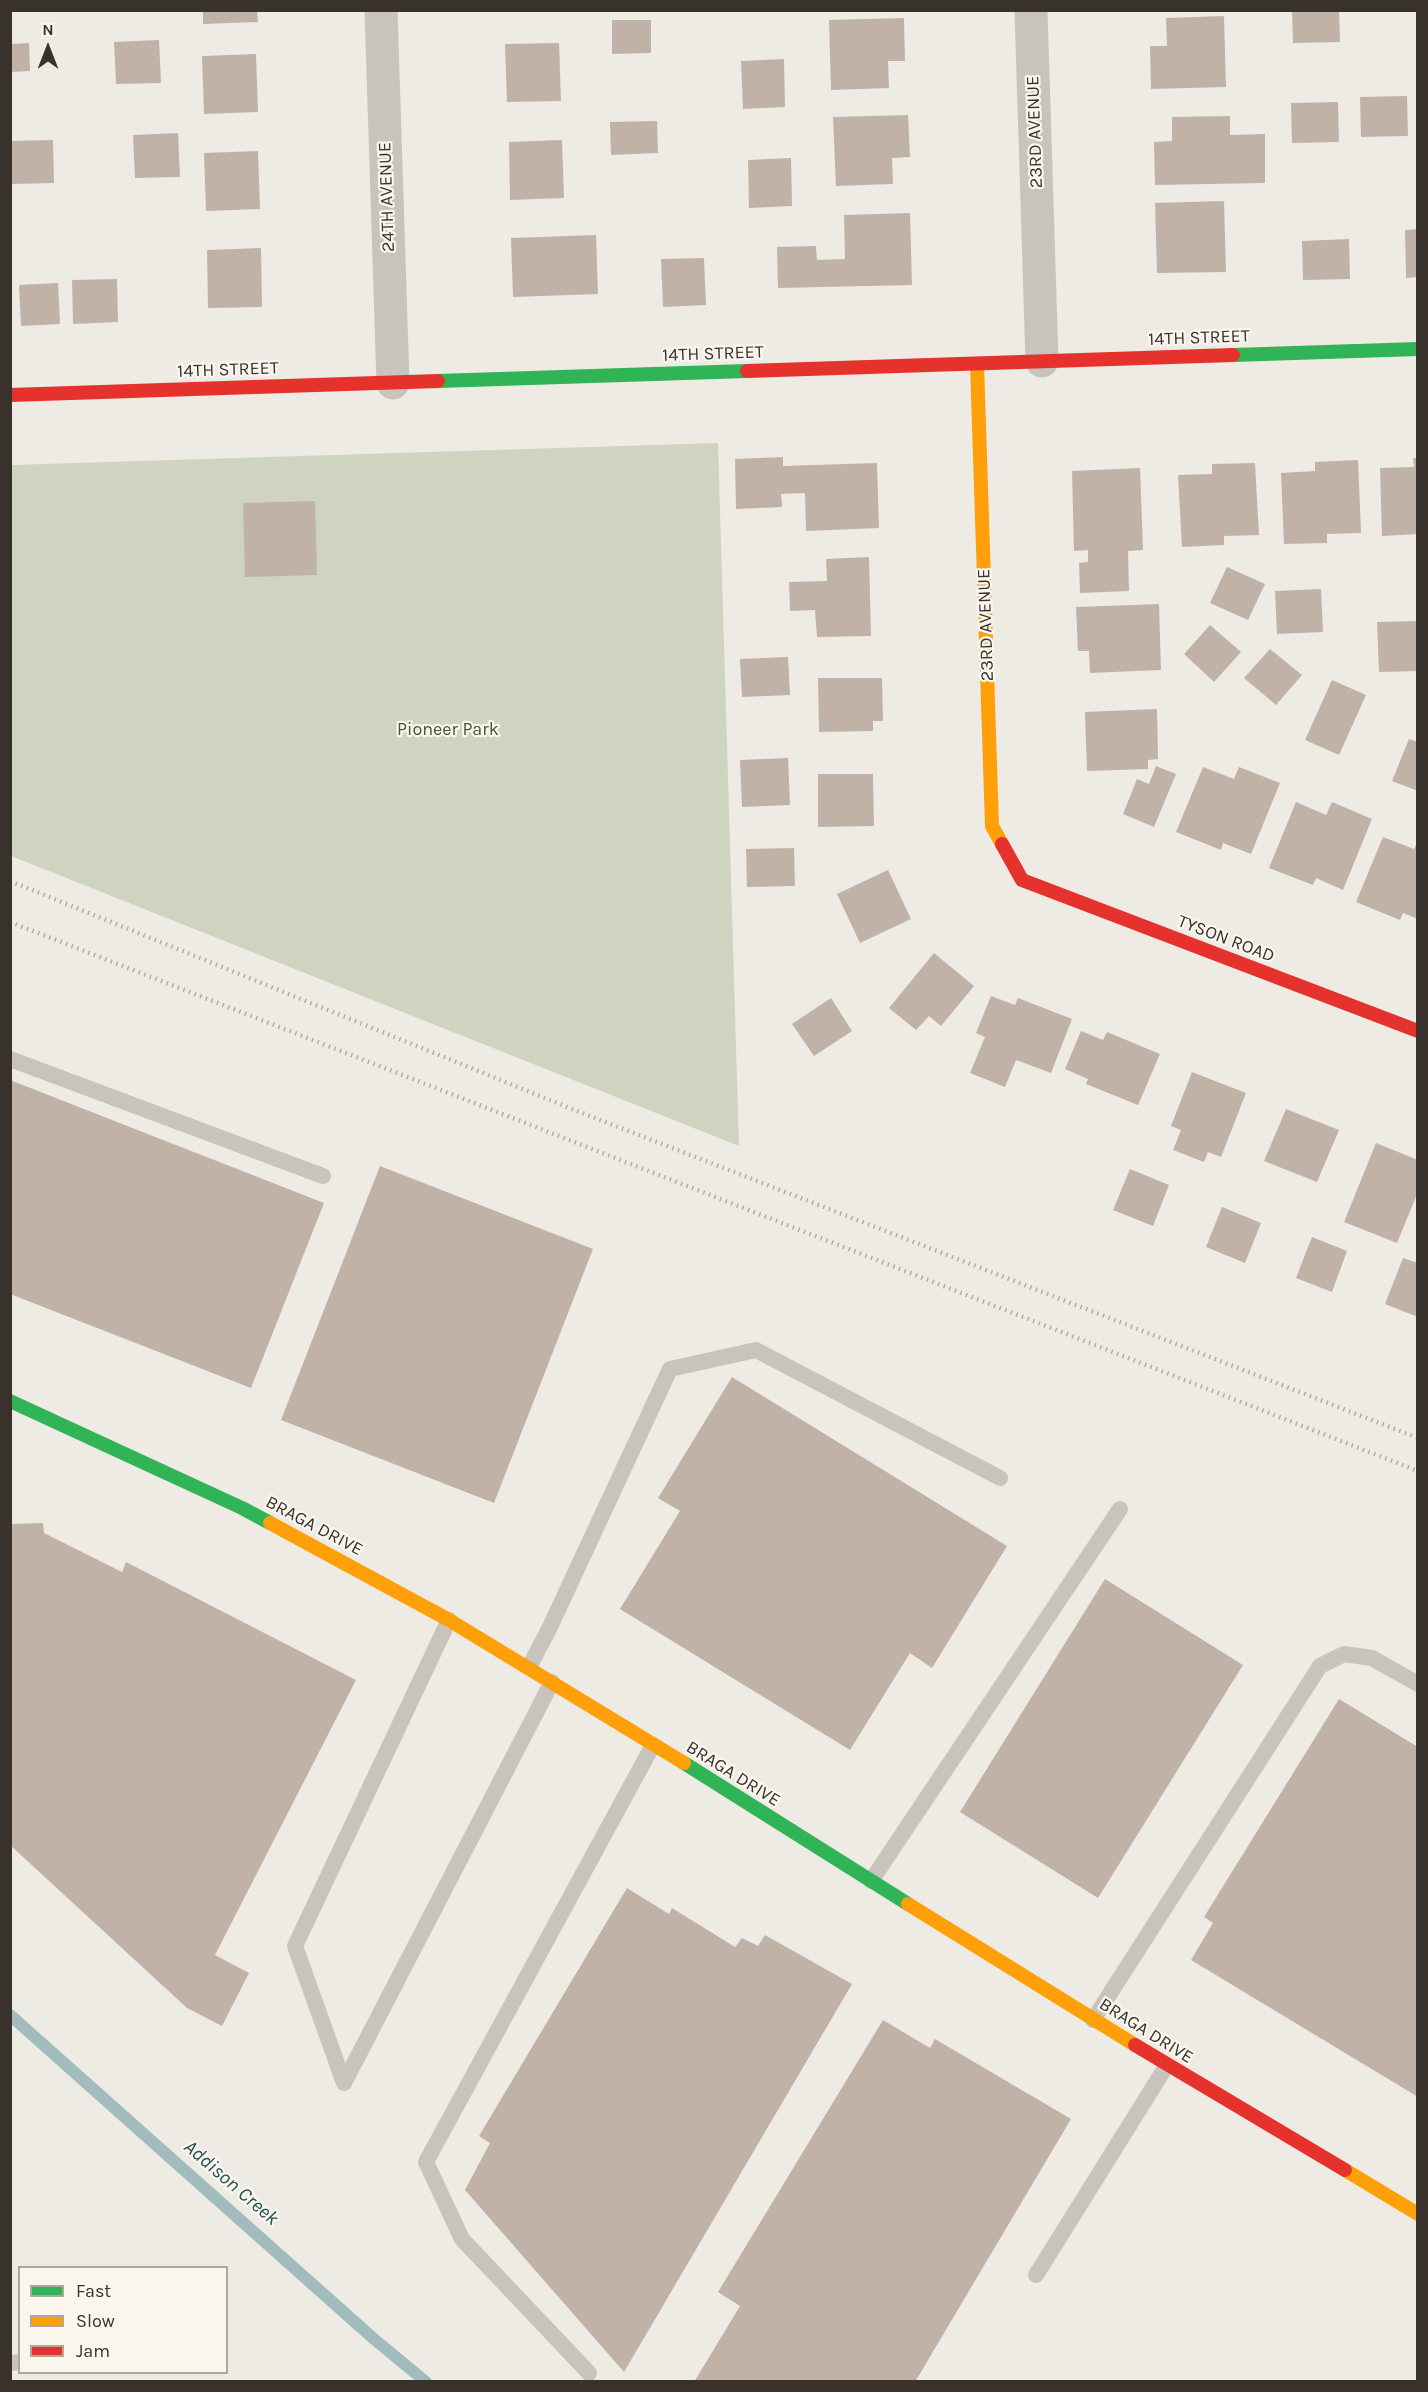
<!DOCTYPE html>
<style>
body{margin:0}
#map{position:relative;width:1428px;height:2392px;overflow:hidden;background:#eeebe5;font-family:Karla,sans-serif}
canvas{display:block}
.frame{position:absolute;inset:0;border:12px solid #39312b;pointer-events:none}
.legend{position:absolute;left:18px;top:2266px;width:210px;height:108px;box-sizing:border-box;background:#faf6ee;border:2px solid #ada7a0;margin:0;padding:8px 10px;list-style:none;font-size:18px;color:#39312b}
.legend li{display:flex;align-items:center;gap:12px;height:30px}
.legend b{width:30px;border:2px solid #ada7a0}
.north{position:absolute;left:18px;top:18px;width:60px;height:60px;-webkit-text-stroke:4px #faf6ee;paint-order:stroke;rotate:0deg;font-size:16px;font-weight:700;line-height:24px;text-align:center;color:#39312b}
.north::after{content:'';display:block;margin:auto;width:21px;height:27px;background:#39312b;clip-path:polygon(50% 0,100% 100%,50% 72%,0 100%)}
</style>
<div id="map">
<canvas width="1428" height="2392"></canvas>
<div class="frame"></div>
<ul class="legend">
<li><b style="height:8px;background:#30b455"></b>Fast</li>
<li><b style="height:8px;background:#ff9f0a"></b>Slow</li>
<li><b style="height:8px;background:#e5322d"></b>Jam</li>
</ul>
<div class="north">N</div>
</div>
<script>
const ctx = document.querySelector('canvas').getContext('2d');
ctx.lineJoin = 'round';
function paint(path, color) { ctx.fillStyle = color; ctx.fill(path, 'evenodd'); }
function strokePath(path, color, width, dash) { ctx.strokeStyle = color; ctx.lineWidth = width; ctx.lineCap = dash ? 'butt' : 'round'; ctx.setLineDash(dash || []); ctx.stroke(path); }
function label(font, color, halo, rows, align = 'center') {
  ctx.font = font + ' Karla,sans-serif'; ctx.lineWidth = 4.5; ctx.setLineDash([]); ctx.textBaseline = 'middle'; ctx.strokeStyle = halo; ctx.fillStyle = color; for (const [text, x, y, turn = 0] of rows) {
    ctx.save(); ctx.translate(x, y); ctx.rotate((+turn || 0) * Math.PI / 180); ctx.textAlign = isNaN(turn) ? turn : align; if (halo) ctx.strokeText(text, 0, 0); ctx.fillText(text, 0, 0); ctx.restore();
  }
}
paint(new Path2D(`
 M 718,443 L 739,1146 L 11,856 L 11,465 Z`), '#ced4c0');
strokePath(new Path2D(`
 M 10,2015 L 374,2339 L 426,2382`), '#a2bcbe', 12);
paint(new Path2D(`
 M 203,10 L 257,10 L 258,22 L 203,24 Z
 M 1292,10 L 1339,10 L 1340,42 L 1293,43 Z
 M 1224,16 L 1226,87 L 1151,89 L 1150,46 L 1167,46 L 1166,18 Z
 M 904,18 L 905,61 L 888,61 L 889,88 L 831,90 L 829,20 Z
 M 612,20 L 651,20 L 651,53 L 612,54 Z
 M 159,40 L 161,83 L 116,84 L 114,42 Z
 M 29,43 L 30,71 L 10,72 L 10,44 Z
 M 559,43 L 561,101 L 507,102 L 505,44 Z
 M 256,54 L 258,112 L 204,114 L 202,56 Z
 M 784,59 L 785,107 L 743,109 L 741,61 Z
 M 1407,96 L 1408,136 L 1361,137 L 1360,97 Z
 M 1338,102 L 1339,142 L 1292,143 L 1291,103 Z
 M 908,115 L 910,157 L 892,158 L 893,184 L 836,186 L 833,117 Z
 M 1230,116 L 1230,135 L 1265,134 L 1265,183 L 1155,185 L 1154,142 L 1172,141 L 1172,117 Z
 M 657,121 L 658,153 L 611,155 L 610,122 Z
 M 178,133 L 180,177 L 135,178 L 133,135 Z
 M 53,140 L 54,183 L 10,184 L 10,141 Z
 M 562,140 L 564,198 L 510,200 L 509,142 Z
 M 258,151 L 260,209 L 206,211 L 204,153 Z
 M 791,158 L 792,206 L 749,208 L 748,160 Z
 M 1224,201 L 1226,272 L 1157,273 L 1155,203 Z
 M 910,213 L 912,285 L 778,288 L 777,247 L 816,246 L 817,260 L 845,259 L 844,215 Z
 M 1418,229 L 1418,277 L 1406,278 L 1405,230 Z
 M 596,235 L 598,294 L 513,297 L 511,238 Z
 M 1349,239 L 1350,279 L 1303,280 L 1302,241 Z
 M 261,248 L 262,307 L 208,308 L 207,250 Z
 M 704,258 L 706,305 L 663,307 L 661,259 Z
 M 117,279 L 118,322 L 73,324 L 72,280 Z
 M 58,283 L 60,324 L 21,326 L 19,285 Z
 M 783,457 L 783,466 L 877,463 L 879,528 L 806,531 L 805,493 L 781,494 L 782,507 L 736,509 L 735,459 Z
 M 1413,458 L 1418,458 L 1418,534 L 1382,536 L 1380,468 L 1414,467 Z
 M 1358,460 L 1361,533 L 1327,534 L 1327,543 L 1284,544 L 1281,473 L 1315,471 L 1315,462 Z
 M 1255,463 L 1259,535 L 1224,536 L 1224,545 L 1182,547 L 1178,475 L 1212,474 L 1212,464 Z
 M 1140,468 L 1143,550 L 1128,551 L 1129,591 L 1080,593 L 1079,563 L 1088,562 L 1088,550 L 1074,551 L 1072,471 Z
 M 315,501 L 317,575 L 245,577 L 243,503 Z
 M 869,557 L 871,636 L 817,637 L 815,610 L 790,611 L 789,582 L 827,581 L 826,559 Z
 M 1227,567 L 1265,584 L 1248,620 L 1210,603 Z
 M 1321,589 L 1323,632 L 1277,634 L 1275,591 Z
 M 1159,604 L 1161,670 L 1090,673 L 1089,651 L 1078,651 L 1076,607 Z
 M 1418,621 L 1418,671 L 1379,672 L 1377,622 Z
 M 1210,625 L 1241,652 L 1214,682 L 1184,654 Z
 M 1270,649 L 1302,675 L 1276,705 L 1244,678 Z
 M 788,657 L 790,695 L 742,697 L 740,659 Z
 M 818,678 L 882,678 L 883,721 L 873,721 L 873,731 L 819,732 Z
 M 1332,680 L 1366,695 L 1339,755 L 1305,740 Z
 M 1157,709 L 1158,759 L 1148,760 L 1148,769 L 1087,771 L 1085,712 Z
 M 1409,739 L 1418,742 L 1418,791 L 1392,781 Z
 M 788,758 L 790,805 L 742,807 L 740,760 Z
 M 1156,766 L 1176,774 L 1154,827 L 1123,814 L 1137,779 L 1149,784 Z
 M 1203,767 L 1234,779 L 1239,767 L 1280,783 L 1251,854 L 1223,843 L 1221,850 L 1176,832 Z
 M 818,774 L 873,774 L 874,826 L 818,827 Z
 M 1296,802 L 1326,815 L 1332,802 L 1372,819 L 1343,890 L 1316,878 L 1313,885 L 1269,868 Z
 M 1383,837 L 1414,849 L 1418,841 L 1418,919 L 1403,913 L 1400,920 L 1356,902 Z
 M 794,848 L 795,886 L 747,887 L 746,849 Z
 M 888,870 L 911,919 L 860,943 L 837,894 Z
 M 934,953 L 974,986 L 941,1026 L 929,1016 L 916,1030 L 889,1008 Z
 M 991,996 L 1015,1005 L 1018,998 L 1072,1019 L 1051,1073 L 1016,1060 L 1005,1087 L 970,1073 L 985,1037 L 976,1033 Z
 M 831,998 L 852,1031 L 814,1056 L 792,1024 Z
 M 1081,1031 L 1103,1040 L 1107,1032 L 1160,1054 L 1138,1105 L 1086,1084 L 1088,1079 L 1065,1069 Z
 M 1192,1072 L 1246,1093 L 1221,1157 L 1208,1152 L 1204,1162 L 1173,1150 L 1181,1130 L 1171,1126 Z
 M 10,1080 L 324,1203 L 251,1388 L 10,1294 Z
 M 1286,1109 L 1339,1130 L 1317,1182 L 1264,1161 Z
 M 1376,1143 L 1418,1160 L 1418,1192 L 1397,1243 L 1344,1222 Z
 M 380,1166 L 593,1249 L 494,1503 L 281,1420 Z
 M 1130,1169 L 1169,1185 L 1153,1226 L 1113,1210 Z
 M 1222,1207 L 1261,1223 L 1245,1263 L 1206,1247 Z
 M 1312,1237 L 1347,1251 L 1332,1292 L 1296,1278 Z
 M 1403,1258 L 1418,1263 L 1418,1317 L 1385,1304 Z
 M 732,1377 L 1007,1546 L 932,1668 L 910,1653 L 850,1750 L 620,1609 L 680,1511 L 658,1498 Z
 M 43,1523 L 44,1533 L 122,1572 L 126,1562 L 356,1680 L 215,1955 L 249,1973 L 222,2026 L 187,2008 L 10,1845 L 10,1524 Z
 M 1105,1579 L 1243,1665 L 1098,1898 L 960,1812 Z
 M 1339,1699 L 1418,1747 L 1418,2097 L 1191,1960 L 1213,1923 L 1204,1917 Z
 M 627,1888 L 669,1914 L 672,1908 L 735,1947 L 742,1938 L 758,1946 L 765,1935 L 852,1984 L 624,2372 L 465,2190 L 490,2143 L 479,2136 Z
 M 883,2020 L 930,2048 L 935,2039 L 1071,2119 L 915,2382 L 694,2382 L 740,2306 L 718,2292 Z`), '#c1b2a7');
strokePath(new Path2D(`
 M 10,1059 L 323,1176
 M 529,1667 L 549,1629 L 670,1369 L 756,1350 L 1000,1478
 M 871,1881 L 1120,1509
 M 1093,2020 L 1320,1666 L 1344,1654 L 1372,1658 L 1418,1684
 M 344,2083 L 295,1946 L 449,1620
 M 344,2083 L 552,1682
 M 1036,2275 L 1167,2065
 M 10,2363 L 20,2362
 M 589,2373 L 462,2239 L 426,2162 L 653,1745`), '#c8c3bd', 16);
strokePath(new Path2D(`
 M 381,10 L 393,383
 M 1031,10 L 1042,361`), '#c8c3bd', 33);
strokePath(new Path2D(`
 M 1233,355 L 1418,349
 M 438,381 L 747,371
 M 10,1401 L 242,1508 L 270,1523
 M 684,1763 L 908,1904`), '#30b455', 14);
strokePath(new Path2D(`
 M 977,364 L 992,826 L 1002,844
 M 270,1523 L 449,1620 L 684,1763
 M 908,1904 L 1135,2045
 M 1345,2170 L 1418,2214`), '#ff9f0a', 14);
strokePath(new Path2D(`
 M 747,371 L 1233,355
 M 10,395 L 438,381
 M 1002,844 L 1022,880 L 1418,1031
 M 1135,2045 L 1345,2170`), '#e5322d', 14);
strokePath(new Path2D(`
 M 10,881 L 577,1111 L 1418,1438
 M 10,922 L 1418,1471`), '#b0aca7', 4.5, [1.5, 4.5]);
label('18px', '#39312b', '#faf6ee', [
 ["23RD AVENUE",1035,132,-92],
 ["24TH AVENUE",387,197,-92],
 ["14TH STREET",1199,338,-2],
 ["14TH STREET",713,354,-2],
 ["14TH STREET",228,370,-2],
 ["23RD AVENUE",986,625,-92],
 ["TYSON ROAD",1226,939,21],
 ["BRAGA DRIVE",314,1526,28],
 ["BRAGA DRIVE",733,1774,32],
 ["BRAGA DRIVE",1146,2031,32]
]);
label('18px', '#455630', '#faf6ee', [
 ["Pioneer Park",448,730]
]);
label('italic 20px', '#235059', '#faf6ee', [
 ["Addison Creek",231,2183,41]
]);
</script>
